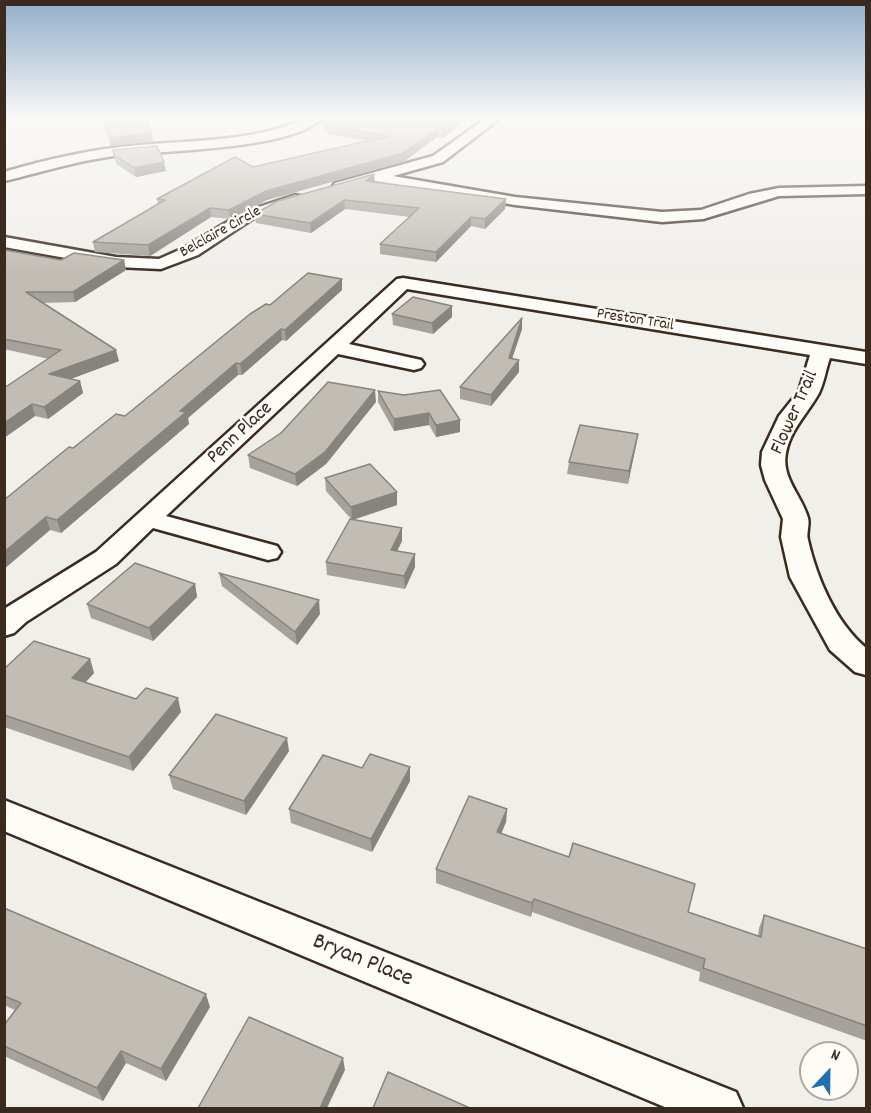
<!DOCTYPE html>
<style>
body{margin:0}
#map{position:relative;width:871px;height:1113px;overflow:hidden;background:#f1efea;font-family:Dekko,sans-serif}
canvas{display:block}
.frame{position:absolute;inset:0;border:6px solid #3b2a1e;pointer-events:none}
.north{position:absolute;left:799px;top:1041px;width:60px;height:60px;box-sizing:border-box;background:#fdfcf7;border:2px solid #afa8a0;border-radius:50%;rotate:22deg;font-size:16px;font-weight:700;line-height:24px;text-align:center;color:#3b2a1e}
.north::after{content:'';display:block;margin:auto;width:21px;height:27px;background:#1f6fb2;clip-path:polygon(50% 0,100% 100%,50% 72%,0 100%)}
</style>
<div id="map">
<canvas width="871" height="1113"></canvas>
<div class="frame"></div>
<div class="north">N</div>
</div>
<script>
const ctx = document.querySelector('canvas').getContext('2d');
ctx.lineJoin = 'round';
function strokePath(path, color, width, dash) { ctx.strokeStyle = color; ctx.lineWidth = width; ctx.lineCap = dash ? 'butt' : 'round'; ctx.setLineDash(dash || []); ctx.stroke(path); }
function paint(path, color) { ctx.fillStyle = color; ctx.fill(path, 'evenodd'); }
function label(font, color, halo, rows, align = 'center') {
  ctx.font = font + ' Dekko,sans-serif'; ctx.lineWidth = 5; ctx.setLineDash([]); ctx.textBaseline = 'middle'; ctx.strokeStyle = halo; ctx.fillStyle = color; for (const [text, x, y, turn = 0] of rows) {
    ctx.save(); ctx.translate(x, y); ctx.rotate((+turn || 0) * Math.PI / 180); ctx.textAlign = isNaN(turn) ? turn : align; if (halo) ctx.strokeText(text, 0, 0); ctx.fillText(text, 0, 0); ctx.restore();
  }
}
const minor = new Path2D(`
 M 305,119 L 321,119 C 289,151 155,150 107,157 C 72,162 39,173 4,181 L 4,172 C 48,159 93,149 139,145 C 195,140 252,142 305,119 Z
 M 485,119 L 499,119 L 443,162 L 393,176 L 515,197 L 662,212 L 701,210 L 749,194 L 779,188 L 866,186 L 866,194 L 779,196 L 703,219 L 662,222 L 515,205 L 375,181 L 340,190 L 333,186 L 335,183 L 433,156 Z
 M 295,195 L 300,196 L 302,199 L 300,202 L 254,218 L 198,255 L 161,269 L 116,267 L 4,247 L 4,237 L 116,257 L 159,259 L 186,247 L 244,212 Z
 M 403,278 L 866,352 L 866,364 L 830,358 C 826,369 824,383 819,393 C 808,413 790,430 786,453 C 781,478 802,496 808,518 C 810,525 806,533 808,540 C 817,579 836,623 866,648 L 866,675 L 855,672 L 830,650 L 790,577 L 781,537 L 783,519 L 765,480 L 761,465 L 762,452 L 779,416 L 799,391 L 810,355 L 407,289 L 349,344 L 421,360 L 424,364 L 421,368 L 414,370 L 338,354 L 166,516 L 277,546 L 281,552 L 277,558 L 268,560 L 153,528 L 116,564 L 26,622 L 14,633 L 4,636 L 4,609 L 96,552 L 397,279 Z
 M 4,800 L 736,1092 L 743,1108 L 667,1108 L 4,831 Z`);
strokePath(minor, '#3b2a1e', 5);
paint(minor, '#fdfcf7');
paint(new Path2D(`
 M 467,119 L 443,138 L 437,137 L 403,162 L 267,200 L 230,219 L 211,217 L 150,256 L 95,252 L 93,242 L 158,204 L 157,199 L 253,167 L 368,141 L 327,134 L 326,130 L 323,130 L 323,121 Z
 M 113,150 L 166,171 L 136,177 L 116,164 Z
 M 375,182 L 506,199 L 505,209 L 485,229 L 471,226 L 436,262 L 380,254 L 380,244 L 410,217 L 345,209 L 311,233 L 256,223 L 254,214 Z
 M 4,250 L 61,260 L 124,260 L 126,270 L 75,302 L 42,303 L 119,361 L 70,379 L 80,381 L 83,393 L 48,419 L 35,416 L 4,438 L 49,359 L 4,349 Z
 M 342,279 L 342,290 L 286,341 L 282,340 L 242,375 L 238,375 L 188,418 L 189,424 L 61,533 L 50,530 L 4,569 L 73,448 L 125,416 L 270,305 Z
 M 392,314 L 452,317 L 433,334 L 393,325 Z
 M 522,318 L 522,329 L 512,359 L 519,372 L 491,406 L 460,399 L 460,387 Z
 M 378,391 L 404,395 L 460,432 L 436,437 L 429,425 L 394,431 L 378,402 Z
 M 376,402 L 326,464 L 297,486 L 250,468 L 248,455 Z
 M 638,434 L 628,484 L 567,474 L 569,462 Z
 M 325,478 L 397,505 L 353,520 L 402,541 L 397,551 L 415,567 L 405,589 L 327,575 L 326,562 L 352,520 L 326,491 Z
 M 219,573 L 320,614 L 297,645 L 222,586 Z
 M 195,584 L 197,597 L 153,641 L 91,618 L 87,604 Z
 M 90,659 L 94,673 L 86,682 L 136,699 L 181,712 L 133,771 L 4,727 L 4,669 Z
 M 289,751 L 246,815 L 173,789 L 169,775 Z
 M 410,767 L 410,781 L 372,852 L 291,823 L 289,809 L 362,768 Z
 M 507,809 L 506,822 L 501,834 L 688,912 L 758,936 L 759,928 L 764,915 L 867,949 L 867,1041 L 699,981 L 700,972 L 532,912 L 531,917 L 436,883 L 436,869 Z
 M 4,905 L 7,909 L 210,1007 L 166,1081 L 126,1063 L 103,1101 L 4,1056 L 4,1025 L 15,1010 L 4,1005 Z`), '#a6a29b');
paint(new Path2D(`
 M 457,119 L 467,119 L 443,138 L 443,129 Z
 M 437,129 L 437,137 L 403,162 L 267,200 L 230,219 L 229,210 L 266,191 Z
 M 152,133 L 153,142 L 110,146 L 109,138 Z
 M 164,162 L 166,171 L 136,177 L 134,168 Z
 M 374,174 L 375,183 L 366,181 Z
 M 506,199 L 505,209 L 485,229 L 485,219 Z
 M 344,200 L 345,209 L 311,233 L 310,223 Z
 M 210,208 L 211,217 L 150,256 L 148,245 Z
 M 471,217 L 471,226 L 436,262 L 436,252 Z
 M 124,260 L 126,270 L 75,302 L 73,292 Z
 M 342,279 L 342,290 L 286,341 L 285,330 Z
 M 452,306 L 452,317 L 433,334 L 432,323 Z
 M 522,318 L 522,329 L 508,370 L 509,358 Z
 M 281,329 L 282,340 L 242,375 L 240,364 Z
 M 116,350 L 119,361 L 52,386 L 49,374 Z
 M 519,360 L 519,372 L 491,406 L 491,395 Z
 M 236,363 L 238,375 L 188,418 L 189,424 L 61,533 L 57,520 L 180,411 Z
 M 80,381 L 83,393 L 48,419 L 44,407 Z
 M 375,390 L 376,402 L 326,464 L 297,486 L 295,474 Z
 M 32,404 L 35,416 L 4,438 L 4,423 Z
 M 429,413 L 429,425 L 394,431 L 394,419 Z
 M 460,420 L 460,432 L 436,437 L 436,425 Z
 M 638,434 L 636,446 L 628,484 L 629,471 Z
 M 397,492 L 397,505 L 352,520 L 351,507 Z
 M 46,517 L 50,530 L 4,569 L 4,552 Z
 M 402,528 L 402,541 L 391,563 L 391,550 Z
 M 415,554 L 415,567 L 405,589 L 404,576 Z
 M 195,584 L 197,597 L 153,641 L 149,628 Z
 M 319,600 L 320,614 L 297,645 L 295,632 Z
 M 90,659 L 94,673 L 77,691 L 72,678 Z
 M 178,698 L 181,712 L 133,771 L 129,757 Z
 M 287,738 L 289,751 L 246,815 L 244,801 Z
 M 410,767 L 410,781 L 372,852 L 371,839 Z
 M 507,809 L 506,822 L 496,846 L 497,832 Z
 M 534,899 L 532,912 L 531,917 L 532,903 Z
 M 206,994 L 210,1007 L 166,1081 L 161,1069 Z
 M 121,1051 L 126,1063 L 103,1101 L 97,1088 Z
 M 343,1058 L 345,1070 L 327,1108 L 320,1108 Z`), '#87847e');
const building = new Path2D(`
 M 128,119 L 145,119 L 152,133 L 109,138 L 103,121 Z
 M 328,119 L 457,119 L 443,129 L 437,129 L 403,153 L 266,191 L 229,210 L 210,208 L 148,245 L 93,242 L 165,200 L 157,199 L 235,157 L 253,167 L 389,136 L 326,126 L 333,123 L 323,121 Z
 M 157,146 L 164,162 L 134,168 L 114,155 L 113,150 Z
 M 374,174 L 366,181 L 506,199 L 485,219 L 471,217 L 436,252 L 380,244 L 419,208 L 344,200 L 310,223 L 254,214 L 278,201 Z
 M 4,250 L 61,260 L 74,253 L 124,260 L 73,292 L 26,292 L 116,350 L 49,374 L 80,381 L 44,407 L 32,404 L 4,423 L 4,388 L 61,350 L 4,339 Z
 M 308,273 L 342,279 L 285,330 L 281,329 L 240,364 L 236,363 L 180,411 L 186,412 L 57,520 L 46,517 L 4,552 L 4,500 L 69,447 L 73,448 L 116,414 L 125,416 L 250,314 L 266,304 L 270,305 Z
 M 413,297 L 452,306 L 432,323 L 392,314 Z
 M 522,318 L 509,358 L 519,360 L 491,395 L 460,387 Z
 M 328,382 L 375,390 L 325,452 L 295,474 L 248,455 L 281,433 Z
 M 440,390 L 460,420 L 436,425 L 429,413 L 394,419 L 378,391 L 404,395 Z
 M 580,425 L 638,434 L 629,471 L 569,462 Z
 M 370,464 L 397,492 L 351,507 L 325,478 Z
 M 350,519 L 402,528 L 391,550 L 415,554 L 404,576 L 326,562 Z
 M 135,563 L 195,584 L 149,628 L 87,604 Z
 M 219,573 L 319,600 L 295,632 Z
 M 34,641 L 90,659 L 72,678 L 136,699 L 146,688 L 178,698 L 129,757 L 4,715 L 4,669 Z
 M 216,714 L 287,738 L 244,801 L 169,775 Z
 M 370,754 L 410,767 L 371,839 L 289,809 L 323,755 L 362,768 Z
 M 469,796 L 507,809 L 497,832 L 569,857 L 573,843 L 695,884 L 688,912 L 761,937 L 764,915 L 867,949 L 867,1026 L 703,968 L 705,959 L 534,899 L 532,903 L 436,869 Z
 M 4,908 L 206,994 L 161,1069 L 121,1051 L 97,1088 L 4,1046 L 4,1025 L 21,1003 L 4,996 Z
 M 249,1017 L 343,1058 L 320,1108 L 198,1108 Z
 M 388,1072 L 470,1108 L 373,1108 Z`);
paint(building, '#c1bcb4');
strokePath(building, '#87847e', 1.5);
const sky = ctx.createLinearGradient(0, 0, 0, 275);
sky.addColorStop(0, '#91aecb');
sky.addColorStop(0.43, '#f9f8f6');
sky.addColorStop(1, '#f9f8f600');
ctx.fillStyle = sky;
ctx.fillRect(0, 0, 871, 275);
label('16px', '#3b2a1e', '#fdfcf7', [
 ["Belclaire Circle",221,233,-29],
 ["Preston Trail",635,321,9]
]);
label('20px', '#3b2a1e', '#fdfcf7', [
 ["Flower Trail",796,413,-66],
 ["Penn Place",241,434,-43]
]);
label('24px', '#3b2a1e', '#fdfcf7', [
 ["Bryan Place",362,962,22]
]);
</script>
